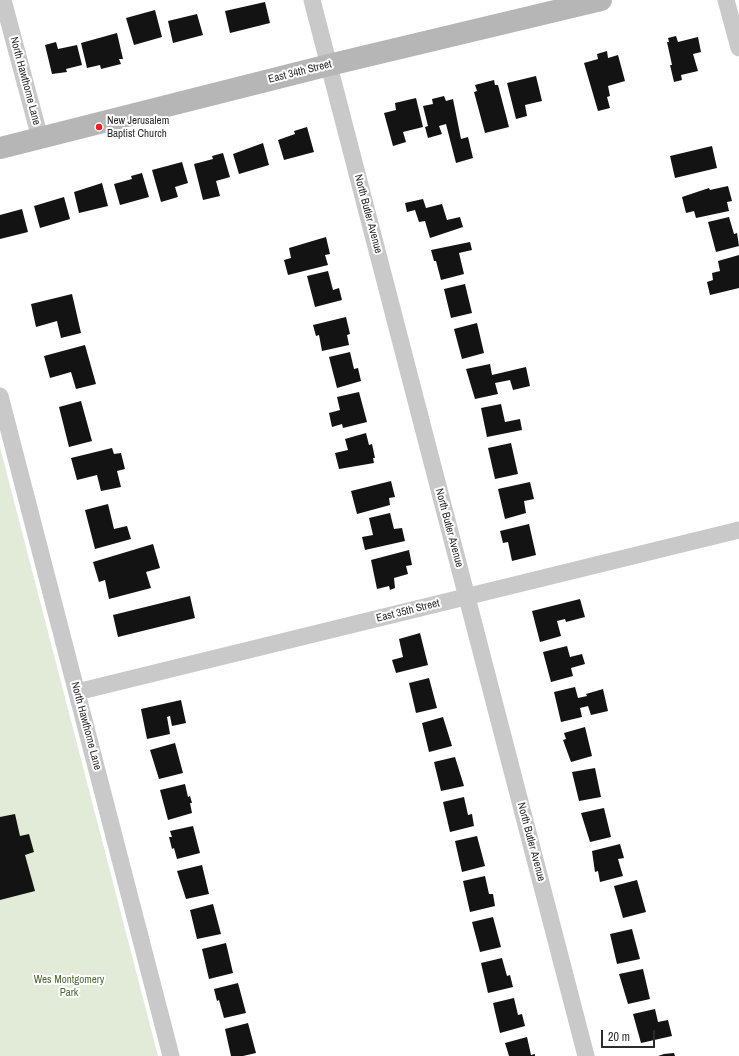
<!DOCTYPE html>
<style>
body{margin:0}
#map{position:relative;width:739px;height:1056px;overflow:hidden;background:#fff;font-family:"Archivo Narrow",sans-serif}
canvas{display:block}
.scale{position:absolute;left:601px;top:1030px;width:54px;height:18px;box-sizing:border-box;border:2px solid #2c2c2c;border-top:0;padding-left:5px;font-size:12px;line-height:14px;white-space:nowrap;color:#2c2c2c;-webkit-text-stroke:3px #fff;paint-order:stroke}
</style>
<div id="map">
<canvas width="739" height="1056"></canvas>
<div class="scale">20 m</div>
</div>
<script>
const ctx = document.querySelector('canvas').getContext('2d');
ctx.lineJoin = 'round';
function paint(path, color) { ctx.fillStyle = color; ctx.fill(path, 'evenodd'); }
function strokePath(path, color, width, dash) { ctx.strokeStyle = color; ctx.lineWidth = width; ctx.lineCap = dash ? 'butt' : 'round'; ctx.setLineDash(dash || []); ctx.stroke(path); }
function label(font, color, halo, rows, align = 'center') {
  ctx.font = font + ' "Archivo Narrow",sans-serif'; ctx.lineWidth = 4; ctx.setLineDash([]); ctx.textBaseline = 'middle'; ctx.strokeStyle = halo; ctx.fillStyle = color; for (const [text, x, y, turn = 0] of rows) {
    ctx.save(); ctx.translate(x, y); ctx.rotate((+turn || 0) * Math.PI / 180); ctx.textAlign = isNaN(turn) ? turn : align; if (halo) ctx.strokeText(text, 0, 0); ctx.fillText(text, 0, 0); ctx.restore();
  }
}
paint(new Path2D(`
 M 0,447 L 158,1056 L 0,1056 Z`), '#e1ebd7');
paint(new Path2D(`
 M 265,2 L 270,23 L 230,33 L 225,11 Z
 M 155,10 L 162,37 L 134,45 L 126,18 Z
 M 197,14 L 203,35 L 173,43 L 168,21 Z
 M 117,33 L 123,59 L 119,59 L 121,64 L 101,69 L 100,65 L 87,68 L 81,43 Z
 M 676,36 L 678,42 L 698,37 L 701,52 L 693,54 L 698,71 L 681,75 L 682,80 L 674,82 L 670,65 L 672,65 L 667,42 L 669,42 L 668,38 Z
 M 56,42 L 58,49 L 77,45 L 82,65 L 66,69 L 67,72 L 52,74 L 45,45 Z
 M 607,51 L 608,58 L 618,55 L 625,81 L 608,86 L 610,96 L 607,97 L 610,108 L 598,111 L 584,63 L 598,59 L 597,54 Z
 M 536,76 L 542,101 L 525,105 L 527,116 L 516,119 L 507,83 Z
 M 494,80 L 495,85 L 498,85 L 509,127 L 485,133 L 474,92 L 477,91 L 475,85 Z
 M 444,96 L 446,101 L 453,99 L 461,139 L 468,137 L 473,158 L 456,163 L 446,124 L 439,126 L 442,134 L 428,138 L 425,127 L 428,126 L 423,106 L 433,104 L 432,99 Z
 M 416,98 L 423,127 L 403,132 L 406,142 L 393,146 L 384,113 L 396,110 L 395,103 Z
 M 307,127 L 314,152 L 284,160 L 278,140 L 295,134 L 294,131 Z
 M 263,143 L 269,165 L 239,174 L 233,154 Z
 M 712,146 L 717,168 L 675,178 L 670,156 Z
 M 223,153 L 230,177 L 216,181 L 220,196 L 203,200 L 194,164 L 213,159 L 212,156 Z
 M 182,162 L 188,183 L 175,187 L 178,197 L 161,202 L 152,170 Z
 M 142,173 L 149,197 L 120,205 L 114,184 L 132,179 L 131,176 Z
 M 102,183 L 108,206 L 79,213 L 74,192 Z
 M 728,186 L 732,201 L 727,202 L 729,211 L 696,218 L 694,211 L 686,213 L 682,197 L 709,188 L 710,190 Z
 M 64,197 L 70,219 L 40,228 L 34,206 Z
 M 423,199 L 426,208 L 442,204 L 447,220 L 460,217 L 463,227 L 430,238 L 425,221 L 419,222 L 415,210 L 407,212 L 405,203 Z
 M 22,209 L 28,232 L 0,239 L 0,215 Z
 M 729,217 L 734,234 L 737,233 L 739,246 L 716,252 L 708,222 Z
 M 326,237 L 330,254 L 325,255 L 328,265 L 288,275 L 284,260 L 291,258 L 289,248 Z
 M 470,242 L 472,250 L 459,253 L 464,274 L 441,280 L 436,261 L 434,261 L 431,250 Z
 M 739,255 L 739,288 L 710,295 L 707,282 L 713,280 L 712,273 L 720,271 L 718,261 Z
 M 328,271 L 333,290 L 339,288 L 342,300 L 315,307 L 307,276 Z
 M 465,284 L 472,313 L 451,318 L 444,289 Z
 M 72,294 L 81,333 L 61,338 L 57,321 L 36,327 L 31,304 Z
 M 346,317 L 350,334 L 347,335 L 349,345 L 322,351 L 319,335 L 316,336 L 313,325 Z
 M 477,323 L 484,353 L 462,359 L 454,329 Z
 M 85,345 L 96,384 L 76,389 L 71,372 L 50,378 L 44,356 Z
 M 350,352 L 354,369 L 358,368 L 361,381 L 337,388 L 329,357 Z
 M 490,364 L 492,375 L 526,367 L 530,386 L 513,390 L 510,380 L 495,383 L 498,394 L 475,399 L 466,369 Z
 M 359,392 L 367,422 L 343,428 L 342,424 L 332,427 L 329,413 L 340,410 L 337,397 Z
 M 81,401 L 92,441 L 69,447 L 59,407 Z
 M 501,404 L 505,422 L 520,419 L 522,430 L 487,437 L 481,408 Z
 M 366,433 L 369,445 L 372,444 L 375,458 L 373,458 L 374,463 L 339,469 L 335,453 L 348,450 L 345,439 Z
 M 511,443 L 518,474 L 495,479 L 488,448 Z
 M 112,448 L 114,454 L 121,453 L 125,469 L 117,471 L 121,487 L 101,491 L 97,475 L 77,480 L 71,458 Z
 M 391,481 L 395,497 L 389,498 L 390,505 L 357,514 L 351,491 Z
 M 530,482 L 534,499 L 524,501 L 526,513 L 505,519 L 498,489 Z
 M 108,504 L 114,529 L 127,526 L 131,539 L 95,549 L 85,510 Z
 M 390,513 L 394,529 L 402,528 L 405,541 L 365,550 L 362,537 L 373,535 L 369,518 Z
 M 529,524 L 536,555 L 512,561 L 508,542 L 503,543 L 500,531 Z
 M 153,544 L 160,568 L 146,572 L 151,588 L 109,599 L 105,580 L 99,582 L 93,562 Z
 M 409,550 L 412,565 L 406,566 L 408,574 L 394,578 L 395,588 L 390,590 L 389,586 L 377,589 L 371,560 Z
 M 190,596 L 195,618 L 118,637 L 113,615 Z
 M 580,599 L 585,617 L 566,622 L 565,619 L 557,621 L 561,636 L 540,642 L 532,611 Z
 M 420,633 L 428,665 L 396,673 L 392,660 L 403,657 L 399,639 Z
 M 567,646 L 570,657 L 582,654 L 585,664 L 571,668 L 573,676 L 551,682 L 543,652 Z
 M 429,678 L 437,708 L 416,713 L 409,683 Z
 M 575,687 L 578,698 L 587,696 L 586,694 L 603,689 L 608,711 L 591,715 L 588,706 L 580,708 L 582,717 L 561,722 L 554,692 Z
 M 181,700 L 186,723 L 172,726 L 170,716 L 167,717 L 170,734 L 147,739 L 141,709 Z
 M 443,717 L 452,746 L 429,752 L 422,723 Z
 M 585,727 L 592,756 L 571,762 L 563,740 L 566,739 L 564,733 Z
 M 175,743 L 183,773 L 159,779 L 150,750 Z
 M 455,757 L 464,786 L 441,791 L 434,762 Z
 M 595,768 L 601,797 L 579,801 L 572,772 Z
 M 185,784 L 188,797 L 190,796 L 192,803 L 190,803 L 192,813 L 168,820 L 160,790 Z
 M 464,797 L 468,815 L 472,814 L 474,826 L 450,832 L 443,802 Z
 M 604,808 L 611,837 L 590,842 L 581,813 Z
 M 15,814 L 20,836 L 29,834 L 34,852 L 25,855 L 35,891 L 0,900 L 0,817 Z
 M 193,826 L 200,853 L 177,859 L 174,848 L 172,849 L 169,837 L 172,837 L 170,831 Z
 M 477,836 L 485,866 L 462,872 L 455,841 Z
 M 620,844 L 624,858 L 618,859 L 623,876 L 600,882 L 598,871 L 595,872 L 592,851 Z
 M 202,865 L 209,894 L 186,899 L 177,871 Z
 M 485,876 L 489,894 L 493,894 L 495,906 L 470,912 L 463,881 Z
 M 637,880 L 646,912 L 623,918 L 614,886 Z
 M 213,904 L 221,934 L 197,939 L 190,910 Z
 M 493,917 L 501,947 L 480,952 L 472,922 Z
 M 632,929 L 640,959 L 617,964 L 610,934 Z
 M 226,943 L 233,973 L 209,979 L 202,949 Z
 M 502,958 L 507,976 L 510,975 L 513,987 L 488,993 L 481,963 Z
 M 643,969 L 650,999 L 628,1004 L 619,974 Z
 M 238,983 L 246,1013 L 224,1018 L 219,1000 L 217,1001 L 214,989 Z
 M 514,998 L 518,1015 L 522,1014 L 525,1026 L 500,1033 L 493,1003 Z
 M 655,1009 L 658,1022 L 668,1020 L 672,1036 L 641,1043 L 633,1014 Z
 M 248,1023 L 256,1053 L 243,1056 L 231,1056 L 225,1029 Z
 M 527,1037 L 531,1055 L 535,1054 L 535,1056 L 509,1056 L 505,1043 Z
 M 674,1053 L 675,1056 L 658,1056 L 664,1054 Z`), '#131313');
strokePath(new Path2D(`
 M 3,0 L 40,138
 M 312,0 L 586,1056
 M 726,0 L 739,48
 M 0,396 L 171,1056
 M 77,692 L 739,530`), '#c9c9c9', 17);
strokePath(new Path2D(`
 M 0,148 L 329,65 L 601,0`), '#b6b6b6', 22);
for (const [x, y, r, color] of [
 [99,127,4,"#f61a23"]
]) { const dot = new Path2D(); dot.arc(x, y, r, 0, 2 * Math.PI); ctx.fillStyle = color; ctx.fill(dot); strokePath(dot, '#fff', 1.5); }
label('11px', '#2c2c2c', '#fff', [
 ["East 34th Street",300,72,-14],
 ["North Hawthorne Lane",25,81,75],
 ["North Butler Avenue",368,214,75],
 ["North Butler Avenue",449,528,75],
 ["East 35th Street",408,611,-14],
 ["North Hawthorne Lane",86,726,75],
 ["North Butler Avenue",531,842,75]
]);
label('11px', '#2c2c2c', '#fff', [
 ["New Jerusalem",107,121],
 ["Baptist Church",107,134]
], 'left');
label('11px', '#4d6b35', '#fff', [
 ["Wes Montgomery",69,980],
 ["Park",69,993]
]);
</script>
